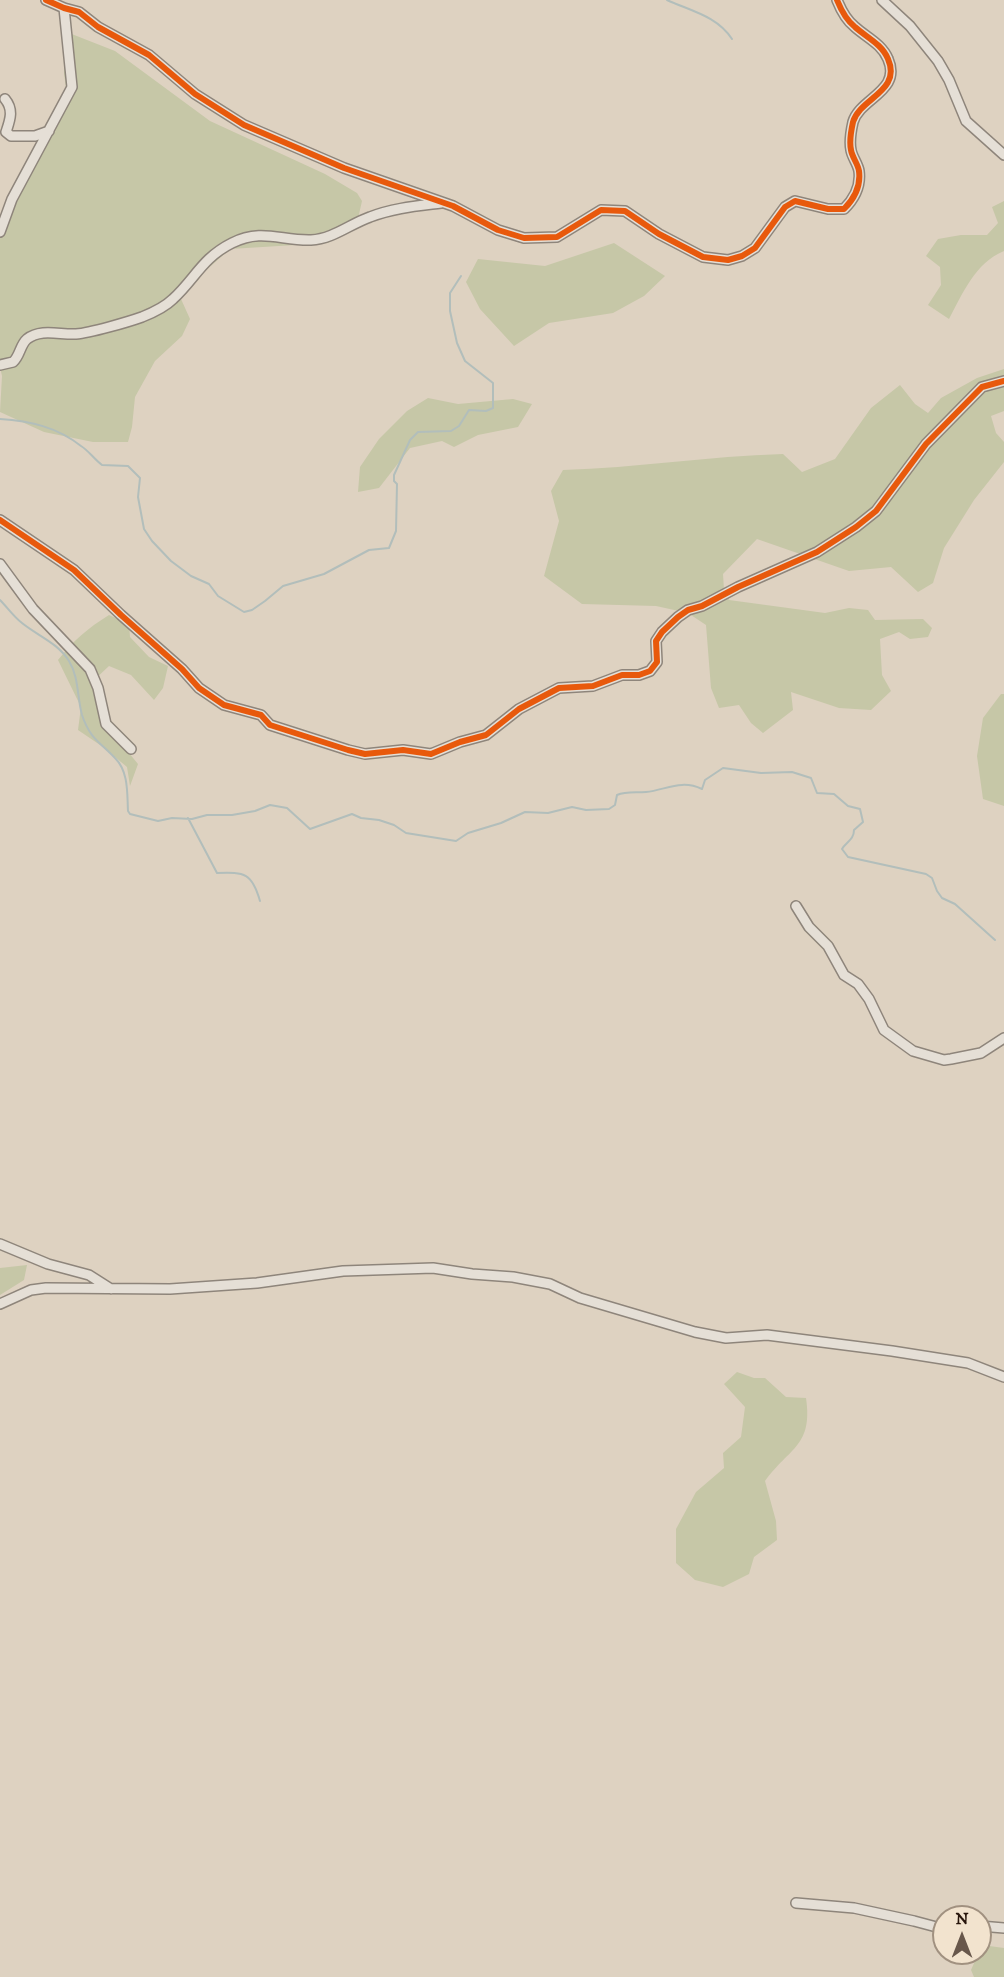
<!DOCTYPE html>
<style>
body{margin:0}
#map{position:relative;width:1004px;height:1977px;overflow:hidden;background:#ded2c1;font-family:"IM FELL DW Pica",serif}
canvas{display:block}
.north{position:absolute;left:932px;top:1905px;width:60px;height:60px;box-sizing:border-box;background:#f2e3ce;border:2px solid #a19180;border-radius:50%;rotate:0deg;font-size:16px;font-weight:700;line-height:24px;text-align:center;color:#28150b}
.north::after{content:'';display:block;margin:auto;width:21px;height:27px;background:#68574b;clip-path:polygon(50% 0,100% 100%,50% 72%,0 100%)}
</style>
<div id="map">
<canvas width="1004" height="1977"></canvas>
<div class="north">N</div>
</div>
<script>
const ctx = document.querySelector('canvas').getContext('2d');
ctx.lineJoin = 'round';
function paint(path, color) { ctx.fillStyle = color; ctx.fill(path, 'evenodd'); }
function strokePath(path, color, width, dash) { ctx.strokeStyle = color; ctx.lineWidth = width; ctx.lineCap = dash ? 'butt' : 'round'; ctx.setLineDash(dash || []); ctx.stroke(path); }
paint(new Path2D(`
 M 64,31 L 115,51 L 210,121 L 325,174 L 357,193 L 362,201 L 357,223 L 328,243 L 230,249 L 195,280 L 181,299 L 190,319 L 182,336 L 155,361 L 135,397 L 132,427 L 128,442 L 93,442 L 44,432 L 0,412 L 2,376 L 0,367 L 0,225 L 8,217 L 68,101 L 64,74 Z
 M 1004,201 L 1004,251 C 975,263 963,293 949,319 L 928,305 L 941,285 L 940,267 L 926,256 L 938,239 L 961,235 L 987,235 L 998,223 L 992,207 Z
 M 614,243 L 665,276 L 644,296 L 613,313 L 549,323 L 514,346 L 480,309 L 466,282 L 478,259 L 545,266 Z
 M 1004,369 L 1004,411 L 991,416 L 996,433 L 1004,442 L 1004,462 L 974,500 L 944,548 L 933,583 L 918,592 L 891,567 L 849,571 L 757,539 L 723,574 L 724,590 L 729,600 L 825,613 L 849,608 L 868,610 L 875,620 L 923,619 L 932,628 L 928,637 L 910,639 L 899,632 L 880,639 L 882,675 L 891,691 L 871,710 L 839,708 L 791,692 L 793,710 L 763,733 L 751,723 L 739,705 L 719,708 L 711,688 L 706,625 L 688,613 L 656,606 L 582,604 L 544,576 L 559,521 L 551,491 L 563,470 C 636,468 709,456 783,454 L 802,472 L 835,459 L 871,408 L 900,385 L 915,404 L 928,413 L 941,398 L 977,378 Z
 M 428,398 L 458,404 L 513,399 L 532,404 L 518,427 L 478,435 L 454,447 L 442,441 L 410,448 L 379,488 L 358,492 L 360,467 L 379,439 L 407,411 Z
 M 109,615 L 129,624 L 130,637 L 149,657 L 168,666 L 163,688 L 154,700 L 131,675 L 109,666 L 91,683 C 104,717 115,736 138,764 L 130,786 L 127,767 L 103,747 L 78,730 L 81,707 L 58,660 C 73,641 88,628 109,615 Z
 M 1001,694 L 1004,694 L 1004,806 L 983,799 L 977,756 L 983,718 Z
 M 27,1265 L 24,1280 L 0,1295 L 0,1268 Z
 M 737,1372 L 754,1378 L 765,1378 L 786,1397 L 806,1398 C 813,1446 790,1447 765,1481 L 776,1521 L 777,1540 L 754,1557 L 749,1574 L 723,1587 L 695,1580 L 676,1563 L 676,1529 L 696,1492 L 724,1468 L 723,1453 L 741,1437 L 745,1407 L 724,1384 Z
 M 982,1945 L 1004,1948 L 1004,1977 L 974,1977 L 971,1970 Z`), '#c6c7a7');
strokePath(new Path2D(`
 M 667,0 C 691,11 717,16 732,39
 M 0,419 C 30,421 57,427 81,446 C 89,451 94,459 102,465 L 128,466 L 140,478 L 138,497 L 144,529 L 152,541 L 171,561 L 191,576 L 209,584 L 218,596 L 244,612 L 252,610 L 265,601 L 283,586 L 324,574 L 369,550 L 389,548 L 396,531 L 397,484 L 394,481 L 394,475 L 410,440 L 418,432 L 451,431 L 459,426 L 469,410 L 486,411 L 493,408 L 493,383 L 465,361 L 457,343 L 450,311 L 450,293 L 461,276
 M 0,600 C 7,607 14,617 22,623 C 38,636 58,643 69,661 C 79,677 77,697 82,715 C 90,739 100,742 115,758 C 129,772 127,794 128,811 L 130,814 L 158,821 L 172,818 L 192,819 L 207,815 L 232,815 L 255,811 L 270,805 L 287,808 L 310,829 L 352,814 L 361,818 L 379,820 L 394,825 L 406,833 L 456,841 L 468,833 L 501,823 L 525,812 L 548,813 L 572,807 L 586,810 L 609,809 L 615,805 L 617,795 C 626,791 636,793 646,792 C 666,790 681,779 702,789 L 705,780 L 723,768 L 761,773 L 792,772 L 811,778 L 817,793 L 834,794 L 848,806 L 860,809 L 863,822 L 854,830 C 854,840 846,842 842,849 L 848,857 L 926,874 L 932,878 L 937,891 L 942,898 L 955,904 L 995,940
 M 188,818 L 217,873 C 245,872 252,873 260,901`), '#b2bebb', 2);
const minor = new Path2D(`
 M 46,0 L 64,8 L 79,12 L 98,27 L 149,55 L 195,94 L 244,125 L 344,168 L 453,206 L 498,230 L 524,238 L 557,237 L 601,210 L 625,211 L 659,234 L 703,257 L 728,260 L 742,256 L 755,248 L 785,207 L 795,201 L 828,209 L 844,209 C 854,199 861,186 859,171 C 858,164 852,157 851,150 C 849,141 851,131 853,122 C 860,98 902,91 888,59 C 882,44 866,37 855,27 C 846,20 841,10 837,0
 M 882,0 L 910,26 L 938,61 L 949,80 L 966,121 L 1004,155
 M 5,99 C 14,110 10,120 6,132 L 11,136 L 35,136 L 49,131
 M 0,232 L 12,199 L 72,87 L 64,8
 M 0,365 L 13,362 C 20,356 20,345 27,339 C 41,328 60,335 76,334 C 90,333 128,322 142,317 C 152,313 165,307 173,299 C 195,279 202,258 232,243 C 262,228 281,241 311,240 C 333,239 350,224 370,217 C 393,208 417,206 441,203
 M 0,520 L 74,570 L 121,615 L 182,669 L 199,688 L 224,705 L 261,715 L 270,725 L 348,750 L 365,754 L 403,750 L 431,754 L 460,742 L 486,735 L 519,709 L 559,688 L 593,686 L 622,675 L 639,675 L 650,671 L 657,662 L 656,641 L 662,632 L 678,617 L 688,610 L 702,606 L 738,587 L 817,552 L 856,527 L 876,511 L 926,444 L 982,387 L 1004,381
 M 0,564 L 33,609 L 90,669 L 98,688 L 106,724 L 131,749
 M 796,906 L 809,927 L 828,946 L 844,975 L 858,984 L 869,999 L 884,1030 L 913,1051 L 944,1060 L 951,1059 L 981,1053 L 1004,1038
 M 0,1244 L 48,1264 L 89,1275 L 111,1289
 M 0,1304 L 31,1290 L 46,1288 L 170,1289 L 257,1283 L 343,1271 L 433,1268 L 472,1274 L 513,1277 L 550,1284 L 580,1298 L 695,1332 L 726,1338 L 767,1335 L 892,1351 L 968,1363 L 1004,1377
 M 796,1903 L 854,1908 L 914,1921 L 944,1929
 M 980,1926 L 1004,1928`);
strokePath(minor, '#8e857b', 12);
strokePath(minor, '#e5dfd6', 9);
strokePath(new Path2D(`
 M 46,0 L 64,8 L 79,12 L 98,27 L 149,55 L 195,94 L 244,125 L 344,168 L 453,206 L 498,230 L 524,238 L 557,237 L 601,210 L 625,211 L 659,234 L 703,257 L 728,260 L 742,256 L 755,248 L 785,207 L 795,201 L 828,209 L 844,209 C 854,199 861,186 859,171 C 858,164 852,157 851,150 C 849,141 851,131 853,122 C 860,98 902,91 888,59 C 882,44 866,37 855,27 C 846,20 841,10 837,0
 M 0,520 L 74,570 L 121,615 L 182,669 L 199,688 L 224,705 L 261,715 L 270,725 L 348,750 L 365,754 L 403,750 L 431,754 L 460,742 L 486,735 L 519,709 L 559,688 L 593,686 L 622,675 L 639,675 L 650,671 L 657,662 L 656,641 L 662,632 L 678,617 L 688,610 L 702,606 L 738,587 L 817,552 L 856,527 L 876,511 L 926,444 L 982,387 L 1004,381`), '#e8590c', 6);
</script>
